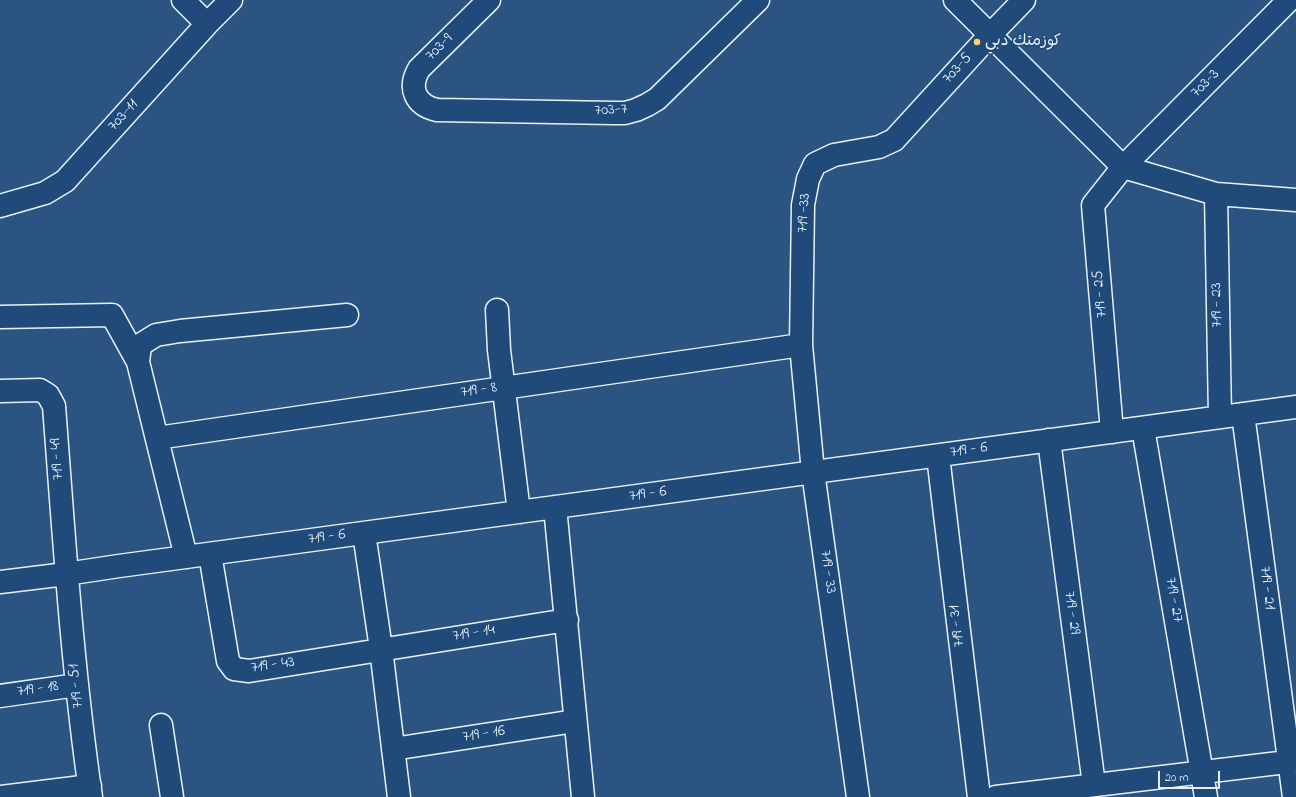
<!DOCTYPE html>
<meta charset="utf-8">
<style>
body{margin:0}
#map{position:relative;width:1296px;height:797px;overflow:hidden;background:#2b5482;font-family:"Indie Flower",sans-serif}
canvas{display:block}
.scale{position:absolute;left:1158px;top:771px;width:62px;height:18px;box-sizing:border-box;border:2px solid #e8f1f8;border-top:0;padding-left:5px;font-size:12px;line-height:14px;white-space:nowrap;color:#e8f1f8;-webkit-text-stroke:3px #1f4a7a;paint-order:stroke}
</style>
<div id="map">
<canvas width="1296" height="797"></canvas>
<div class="scale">20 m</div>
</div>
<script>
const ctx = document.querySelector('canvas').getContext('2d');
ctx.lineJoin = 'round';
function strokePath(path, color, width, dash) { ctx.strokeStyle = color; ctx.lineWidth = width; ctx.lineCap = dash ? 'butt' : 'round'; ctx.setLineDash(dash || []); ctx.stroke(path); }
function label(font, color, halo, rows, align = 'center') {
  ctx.font = font + ' "Indie Flower","Playpen Sans Arabic",sans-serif'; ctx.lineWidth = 3; ctx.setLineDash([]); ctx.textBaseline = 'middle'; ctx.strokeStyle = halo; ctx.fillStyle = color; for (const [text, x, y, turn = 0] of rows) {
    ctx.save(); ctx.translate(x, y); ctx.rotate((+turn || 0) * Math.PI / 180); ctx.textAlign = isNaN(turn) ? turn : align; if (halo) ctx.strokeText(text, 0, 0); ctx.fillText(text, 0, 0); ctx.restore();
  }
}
const minor = new Path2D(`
 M 183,0 L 207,24
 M 489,0 L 419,69 C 408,88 415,105 437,110 L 614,113 L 625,113 L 636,110 L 647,105 L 657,99 L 758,0
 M 955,0 L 1123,167 L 1216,194 L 1296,200
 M 1216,194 L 1220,417
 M 0,206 L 45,193 L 65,181 L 207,24 L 231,0
 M 497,310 L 499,350 L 519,512
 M 0,317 L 112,315 L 138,362
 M 0,391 L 40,390 L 48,395 L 54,406 C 64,536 72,667 91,797
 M 1243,414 L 1294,797
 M 1143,428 L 1206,797
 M 1112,432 L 1093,205 L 1123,167 L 1289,0
 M 157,438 L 801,345
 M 1049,440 L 1094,785
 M 938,456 L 979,797
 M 555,507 C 565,604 573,700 583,797
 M 364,533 L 381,649 L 399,797
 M 210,554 L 228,661 L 234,669 L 249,671 L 567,620
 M 186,557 L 138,362 L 140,345 L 156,335 L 180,331 L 347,315
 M 0,582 L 66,574 L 119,566 L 1296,407
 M 0,696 L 77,685
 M 161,725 L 172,797
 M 393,749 L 575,721
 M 1,797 L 90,786
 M 858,797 L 813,472 L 801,345 L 803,205 L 808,179 L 815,164 L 834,155 L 879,147 L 894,140 L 990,35 L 1024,0
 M 996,797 L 1296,761`);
strokePath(minor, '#e8f1f8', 25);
strokePath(minor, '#1f4a7a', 22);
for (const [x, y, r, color] of [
 [977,42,4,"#ffd166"]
]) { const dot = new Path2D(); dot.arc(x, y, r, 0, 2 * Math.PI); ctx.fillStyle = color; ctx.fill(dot); strokePath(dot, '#1f4a7a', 1.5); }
label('16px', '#e8f1f8', '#1f4a7a', [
 ["كوزمتك دبي",985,42]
], 'left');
label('16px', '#e8f1f8', '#1f4a7a', [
 ["703-9",440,48,-45],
 ["703-5",958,69,-48],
 ["703-3",1206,84,-45],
 ["703-7",611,111,-3],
 ["703-11",124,116,-48],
 ["719 -33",805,213,-86],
 ["719 - 25",1101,294,-95],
 ["719 - 23",1218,305,-91],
 ["719 - 8",479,391,-8],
 ["719 - 6",969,451,-8],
 ["719 - 49",58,459,-94],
 ["719 - 6",648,495,-8],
 ["719 - 6",327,538,-8],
 ["719 - 33",827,572,82],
 ["719 - 21",1266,588,83],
 ["719 - 27",1173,600,80],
 ["719 - 29",1071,613,82],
 ["719 - 31",958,626,-97],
 ["719 - 14",474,634,-9],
 ["719 - 43",273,666,-8],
 ["719 - 51",77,686,-96],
 ["719 - 18",38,690,-8],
 ["719 - 16",484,735,-9]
]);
</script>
